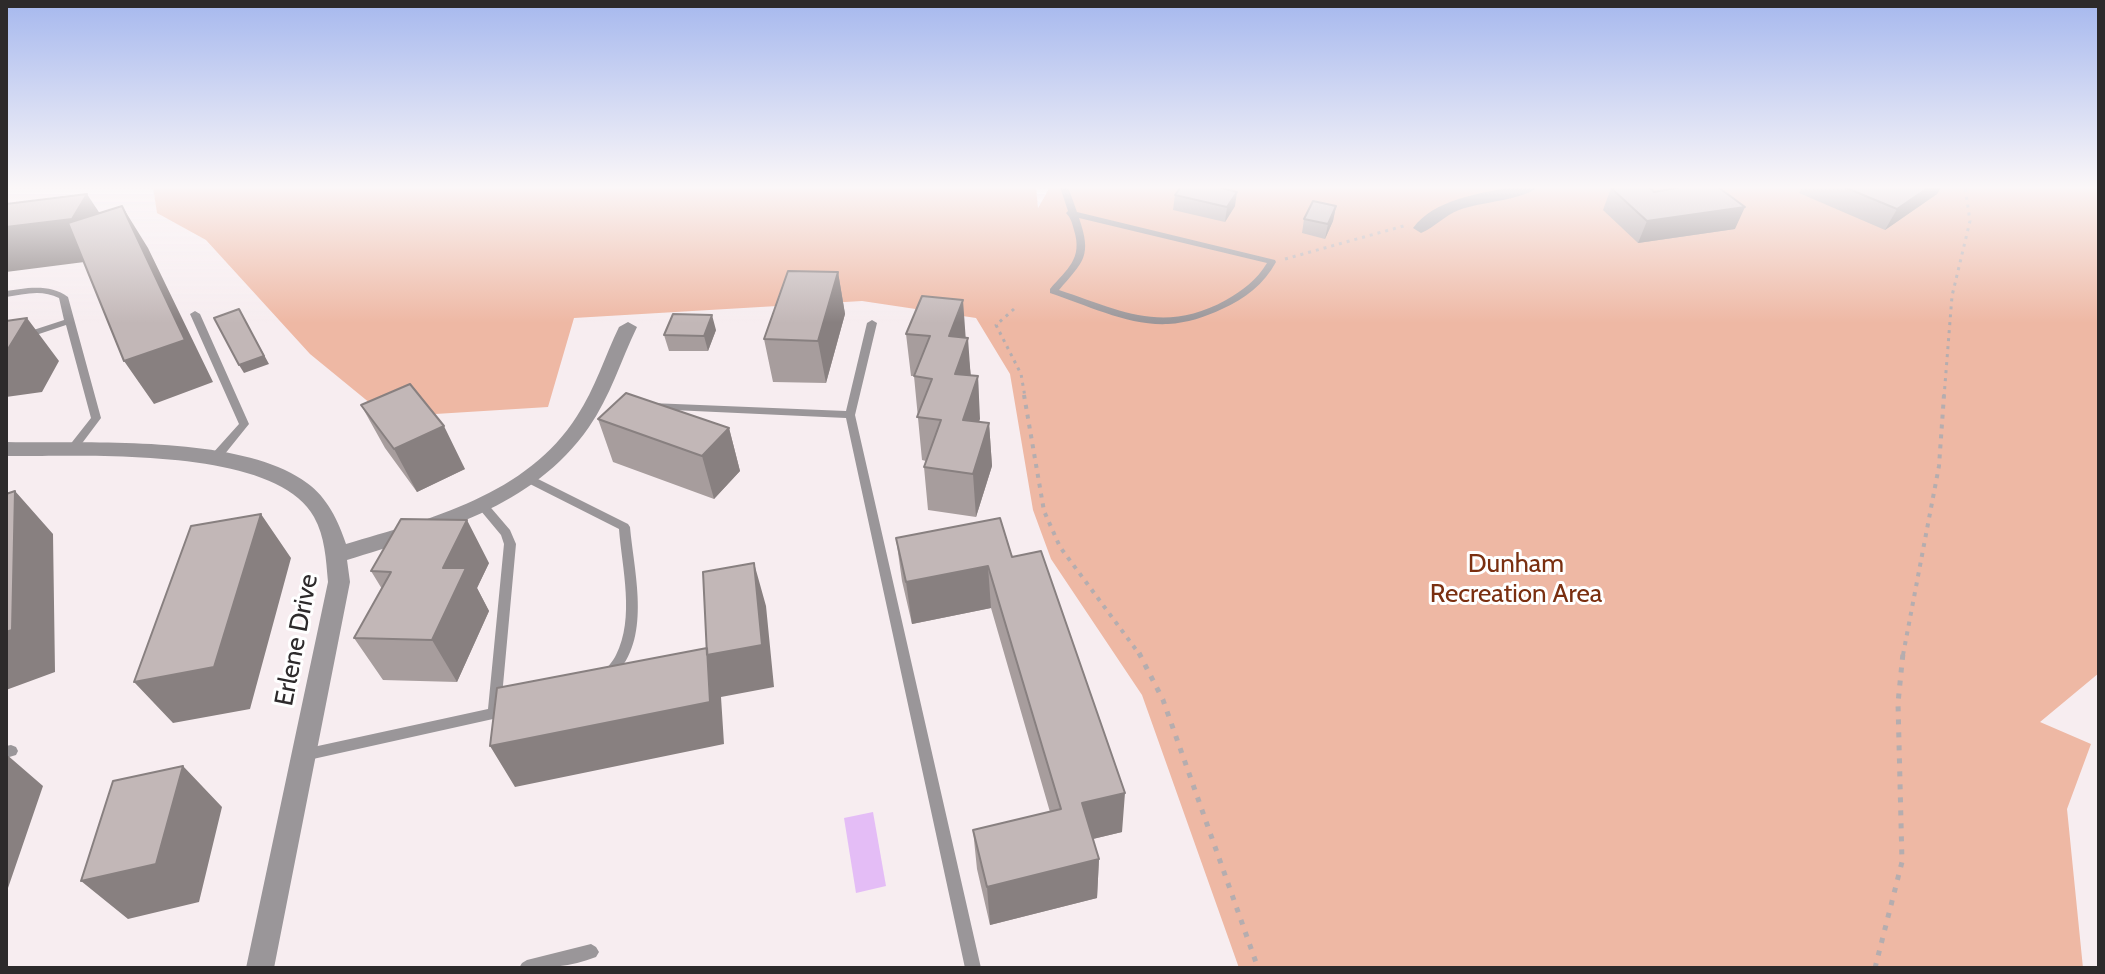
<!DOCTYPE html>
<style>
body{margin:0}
#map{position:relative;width:2105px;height:974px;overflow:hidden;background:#f7edf0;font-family:Cabin,sans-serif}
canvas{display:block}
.frame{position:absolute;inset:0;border:8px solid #2d2a2b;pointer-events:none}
</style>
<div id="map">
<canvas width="2105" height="974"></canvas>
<div class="frame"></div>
</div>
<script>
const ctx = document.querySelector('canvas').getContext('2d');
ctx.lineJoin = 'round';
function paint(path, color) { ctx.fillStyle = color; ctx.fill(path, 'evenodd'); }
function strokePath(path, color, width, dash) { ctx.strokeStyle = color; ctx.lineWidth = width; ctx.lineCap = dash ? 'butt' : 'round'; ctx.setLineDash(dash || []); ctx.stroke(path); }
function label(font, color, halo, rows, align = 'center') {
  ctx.font = font + ' Cabin,sans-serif'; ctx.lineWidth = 6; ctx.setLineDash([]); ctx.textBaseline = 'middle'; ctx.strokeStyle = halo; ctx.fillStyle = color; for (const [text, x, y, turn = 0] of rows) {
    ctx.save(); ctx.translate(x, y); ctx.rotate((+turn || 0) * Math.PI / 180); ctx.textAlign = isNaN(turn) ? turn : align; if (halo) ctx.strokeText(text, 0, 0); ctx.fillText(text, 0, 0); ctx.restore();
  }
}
paint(new Path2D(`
 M 153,187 L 1036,187 L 1038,208 L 1050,187 L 2097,187 L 2099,673 L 2040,722 L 2091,744 L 2067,809 L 2083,968 L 1239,968 L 1142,695 L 1051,559 L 1033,510 L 1010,374 L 976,318 L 862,301 L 574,318 L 548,407 L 387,417 L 310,354 L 206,240 L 157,213 Z`), '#eeb8a4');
paint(new Path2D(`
 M 873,812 L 886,886 L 856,893 L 844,818 Z`), '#e4bdf6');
strokePath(new Path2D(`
 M 1285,259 L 1407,225
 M 1014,309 L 996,325 L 1021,374 L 1025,397
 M 1944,397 L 1952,296 L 1970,221 L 1965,187`), '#b5adaf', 3, [3, 5]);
strokePath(new Path2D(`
 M 1024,395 L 1044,511 L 1060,547 L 1140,655
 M 1903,655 L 1939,466 L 1944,395`), '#b5adaf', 4, [4, 6]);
strokePath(new Path2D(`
 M 1139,653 L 1163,700 L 1258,968
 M 1875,968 L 1902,862 L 1898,703 L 1903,653`), '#b5adaf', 5, [5, 8]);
paint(new Path2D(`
 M 1060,187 L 1068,187 L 1077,212 L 1275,260 L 1276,262 C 1264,284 1245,299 1222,309 C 1205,317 1187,323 1168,324 C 1128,326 1087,305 1050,293 L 1050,289 C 1067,269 1083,259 1074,230 C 1072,223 1071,218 1066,213 L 1068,211 ZM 1079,218 L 1267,263 C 1257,280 1242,291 1226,300 C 1163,335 1120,310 1059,290 C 1084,261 1092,256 1079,218 Z
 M 28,288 C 43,287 56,288 68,297 L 101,418 L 74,454 L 70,455 L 65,451 L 91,418 L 66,325 L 6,345 L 6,339 L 64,320 L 59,298 C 42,289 24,294 6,297 L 6,291 Z
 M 195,311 L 200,314 L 249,424 L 220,460 L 212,460 L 211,457 L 212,454 L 239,424 L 190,314 Z
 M 872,320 L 877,323 L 855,415 L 981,968 L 965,968 L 846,418 L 651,409 L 646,406 L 651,403 L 846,411 L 867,323 Z
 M 528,474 L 628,524 L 630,527 C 634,572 651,634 618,672 C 613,678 612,680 603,679 L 602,675 C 606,668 613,662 616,655 C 635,618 622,568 619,529 L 524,481 L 523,478 Z
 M 482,501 L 486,502 L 510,530 L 516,544 L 501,707 L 511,707 L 513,711 L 511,715 L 304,761 L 299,759 L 297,755 L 299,751 L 304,749 L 488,709 L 504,544 L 501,535 L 476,505 Z
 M 11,745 L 16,747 L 18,751 L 16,755 L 6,758 L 6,746 Z
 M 591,944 L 596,947 L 599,952 L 596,957 C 571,967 546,968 519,968 L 522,963 L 527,960 Z`), '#9a9699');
paint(new Path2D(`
 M 1511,187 L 1538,187 C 1523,200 1480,202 1459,210 C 1445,215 1434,228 1421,233 L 1413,228 C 1435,199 1478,194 1511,187 Z
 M 628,322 L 637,327 C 621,360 610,397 589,427 C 533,508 437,532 347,560 L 350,582 L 274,968 L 246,968 L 328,582 C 326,559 325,537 314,517 C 275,445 80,457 6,456 L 6,442 C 87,444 242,434 307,483 C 327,497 339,522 346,544 C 430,519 527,495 577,416 C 595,389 605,356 619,327 Z`), '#9a9699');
paint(new Path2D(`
 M 1802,187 L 1941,187 L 1937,194 L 1885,230 L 1799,193 Z
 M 1611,188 L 1654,192 L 1735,229 L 1638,243 L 1603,210 Z
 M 1175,195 L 1235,206 L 1225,222 L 1173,210 Z
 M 1336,206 L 1333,221 L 1325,239 L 1302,233 L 1304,219 Z
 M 838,272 L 845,314 L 826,383 L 773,382 L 764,339 Z
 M 716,330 L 708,351 L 669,351 L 664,335 Z
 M 906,334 L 966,338 L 971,376 L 978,376 L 979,422 L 989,423 L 992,466 L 976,517 L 928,510 L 924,467 L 926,461 L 922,460 L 914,376 L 911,376 Z
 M 361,405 L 465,469 L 417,492 L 385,448 Z
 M 598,419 L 729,428 L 740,471 L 714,499 L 613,462 Z
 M 896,538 L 1012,557 L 1122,832 L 1093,839 L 1099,859 L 1097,898 L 990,925 L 977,869 L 973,830 L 1050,812 L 991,608 L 912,624 L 902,581 Z
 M 489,563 L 477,588 L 489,611 L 457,682 L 383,680 L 354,638 L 382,589 L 371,571 Z`), '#a79d9d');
paint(new Path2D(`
 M 1929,187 L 1941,187 L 1937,194 L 1885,230 L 1897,209 Z
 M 1237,192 L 1235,206 L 1225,222 L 1227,207 Z
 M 87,194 L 114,235 L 100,260 L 6,272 L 6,227 Z
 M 122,206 L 148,248 L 213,382 L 154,404 L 124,361 Z
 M 1336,206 L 1333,221 L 1325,239 L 1328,224 Z
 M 1745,207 L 1735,229 L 1638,243 L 1647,221 Z
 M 838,272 L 845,314 L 826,383 L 818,341 Z
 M 963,300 L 966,342 L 949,336 Z
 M 239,309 L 269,364 L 244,373 L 239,365 Z
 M 712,315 L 716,330 L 708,351 L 704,336 Z
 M 27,318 L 59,361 L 42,392 L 6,397 L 6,349 Z
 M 968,338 L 971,381 L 955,374 Z
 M 978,376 L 980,419 L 966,463 L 963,420 Z
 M 989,423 L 992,466 L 976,517 L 973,474 Z
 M 444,426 L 465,469 L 417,492 L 394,449 Z
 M 729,428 L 740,471 L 714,499 L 702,456 Z
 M 15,491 L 53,534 L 55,672 L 6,690 L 6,632 Z
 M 261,514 L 291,558 L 250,709 L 173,723 L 134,682 Z
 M 467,520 L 489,563 L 477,588 L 489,611 L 457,682 L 432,640 L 443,568 Z
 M 754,563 L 766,606 L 774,687 L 721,697 L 724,744 L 515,787 L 490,746 L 707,648 Z
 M 988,566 L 991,608 L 912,624 L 906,582 Z
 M 6,754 L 43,786 L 8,888 L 6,888 Z
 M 183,766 L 222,807 L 199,902 L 128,919 L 81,881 Z
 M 1125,793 L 1122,832 L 1080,842 L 1082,803 Z
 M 1099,859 L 1097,898 L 990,925 L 987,887 Z`), '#888080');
const building = new Path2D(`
 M 1181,187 L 1218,187 L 1237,192 L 1227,207 L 1175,195 Z
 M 1617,187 L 1649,187 L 1654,192 L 1681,187 L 1718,187 L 1745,207 L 1647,221 L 1611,188 Z
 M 1844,187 L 1929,187 L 1897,209 Z
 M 87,194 L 72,219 L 6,227 L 6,204 Z
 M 1313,201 L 1336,206 L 1328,224 L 1304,219 Z
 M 122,206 L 185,340 L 124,361 L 68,223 Z
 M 788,271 L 838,272 L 818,341 L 764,339 Z
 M 922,296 L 963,300 L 949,336 L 968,338 L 955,374 L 978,376 L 963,420 L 989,423 L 973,474 L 924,467 L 941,420 L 917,417 L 932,379 L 914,376 L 930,336 L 906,334 Z
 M 239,309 L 264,356 L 239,365 L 214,318 Z
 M 673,314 L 712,315 L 704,336 L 664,335 Z
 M 27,318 L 8,349 L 6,349 L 6,321 Z
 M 410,384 L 444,426 L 394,449 L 361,405 Z
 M 626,393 L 729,428 L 702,456 L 598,419 Z
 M 15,491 L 12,630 L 6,632 L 6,494 Z
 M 261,514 L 214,667 L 134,682 L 191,526 Z
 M 1000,518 L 1012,557 L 1041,551 L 1125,793 L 1082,803 L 1099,859 L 987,887 L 973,830 L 1061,809 L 988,566 L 906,582 L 896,538 Z
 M 401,519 L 467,520 L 443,568 L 466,568 L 432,640 L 354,638 L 391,572 L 371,571 Z
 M 754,563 L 762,645 L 707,655 L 703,572 Z
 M 707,648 L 710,702 L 490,746 L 497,688 Z
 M 183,766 L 156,864 L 81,881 L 113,781 Z`);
paint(building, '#c2b7b7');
strokePath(building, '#888080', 2);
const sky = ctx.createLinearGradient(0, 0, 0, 323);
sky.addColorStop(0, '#a6b8ee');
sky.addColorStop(0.58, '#fbf7f8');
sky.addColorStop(1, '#fbf7f800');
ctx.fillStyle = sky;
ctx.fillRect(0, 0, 2105, 323);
label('26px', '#7a2f10', '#fff', [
 ["Dunham",1516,564],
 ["Recreation Area",1516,594]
]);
label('26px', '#2d2a2b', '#fff', [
 ["Erlene Drive",297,640,-79]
]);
</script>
